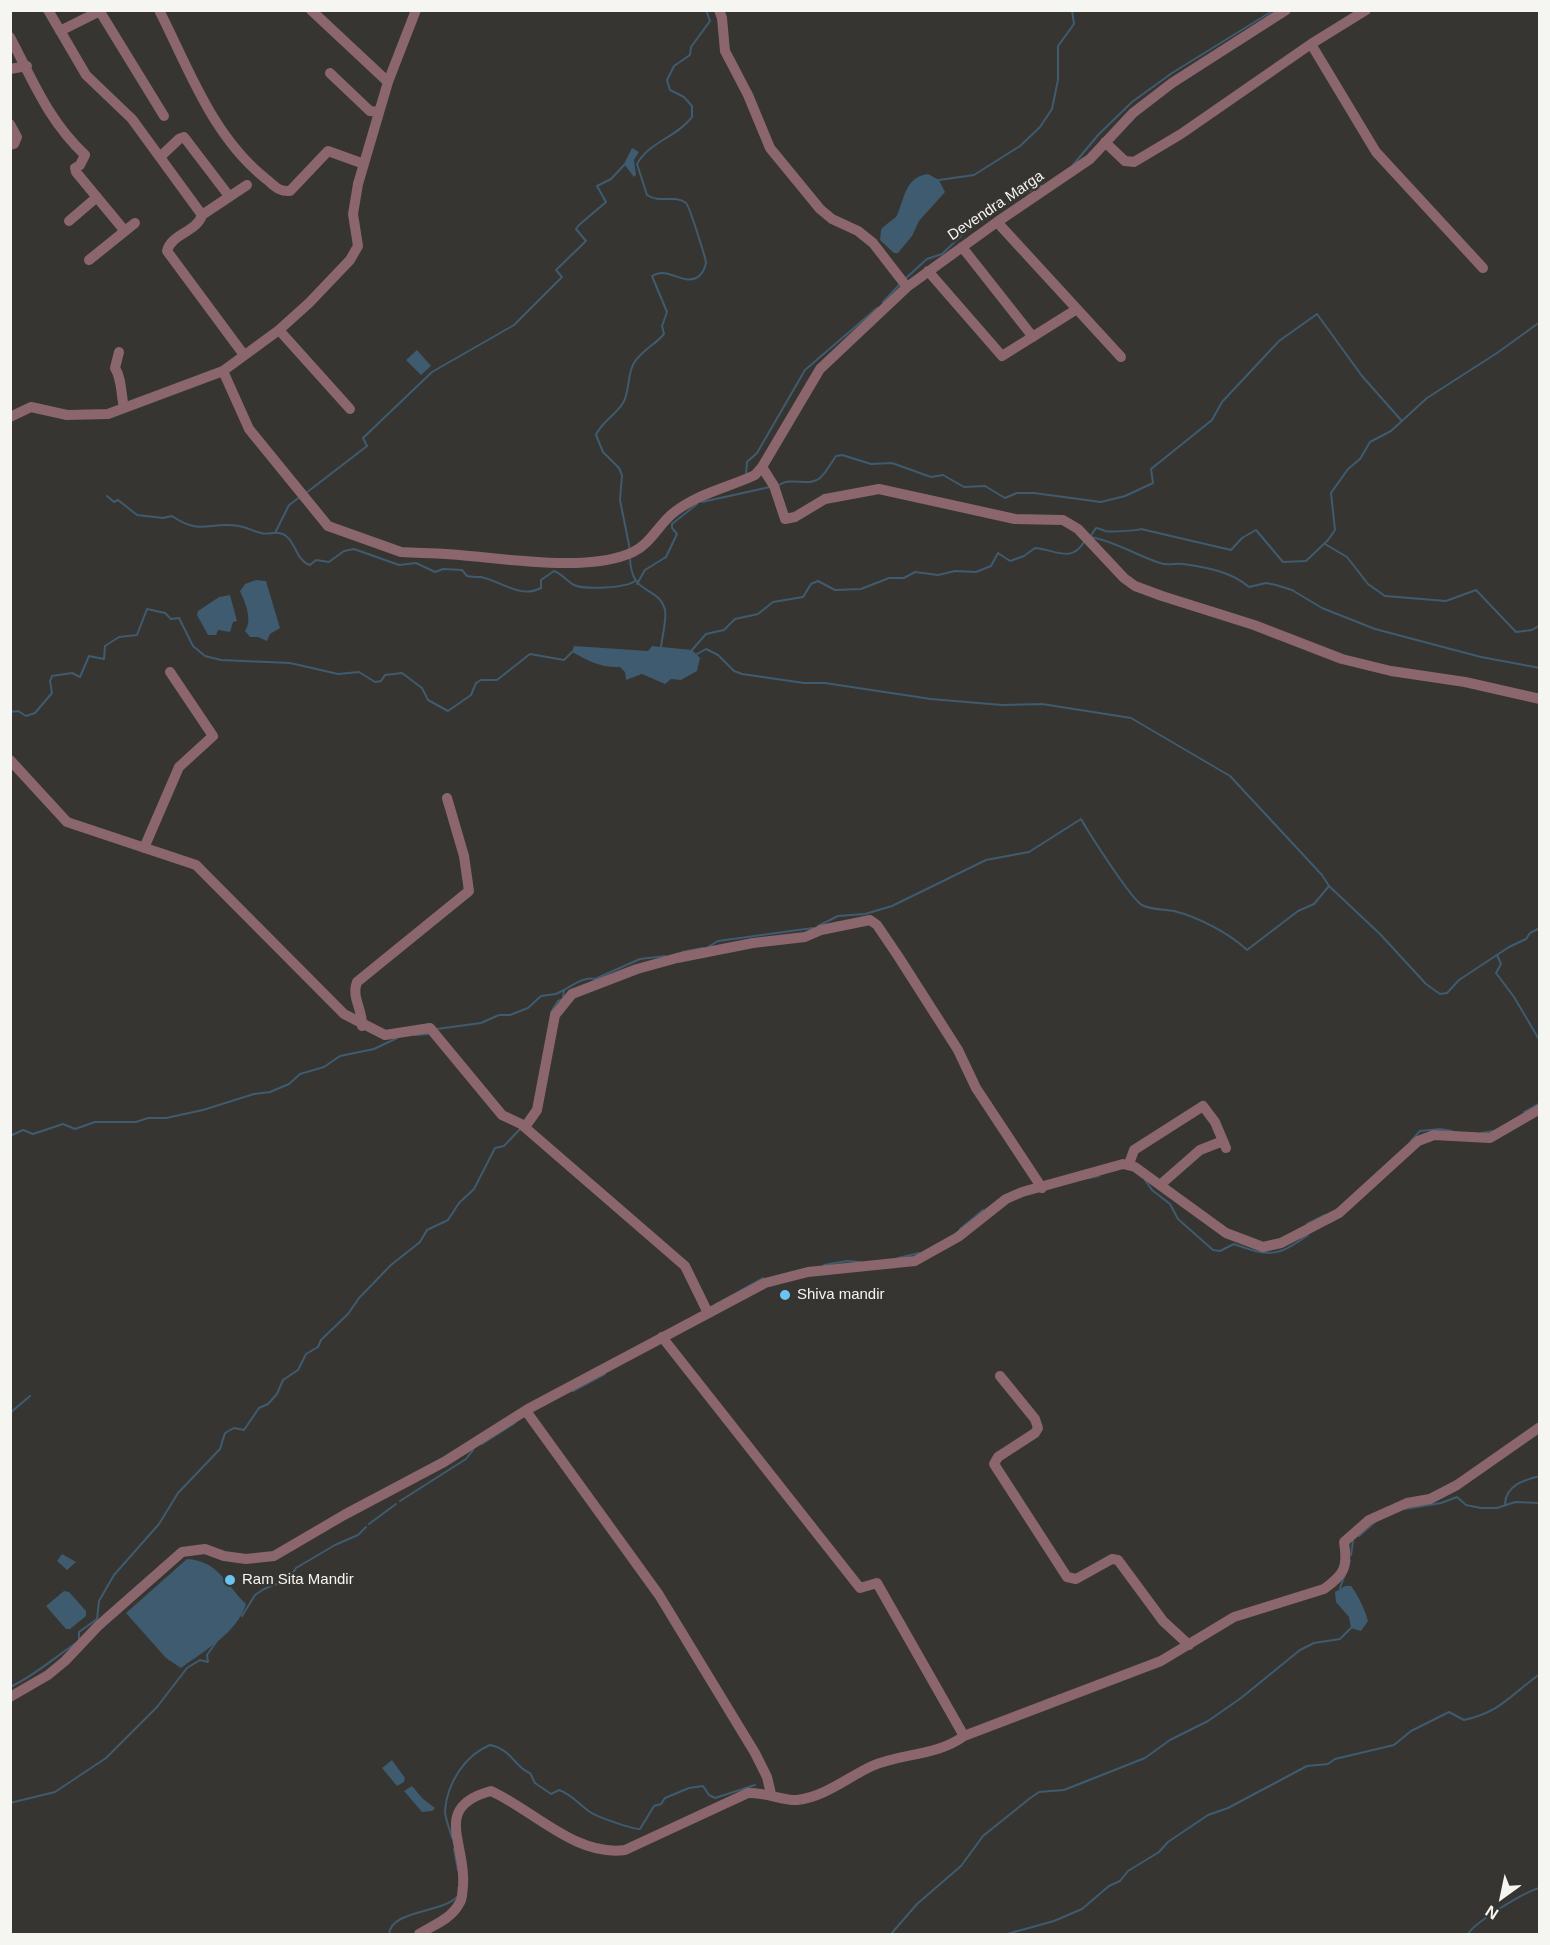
<!DOCTYPE html>
<style>
body{margin:0}
#map{position:relative;width:1550px;height:1945px;overflow:hidden;background:#363531;font-family:Arial,sans-serif}
canvas{display:block}
.frame{position:absolute;inset:0;border:12px solid #f5f5f2;pointer-events:none}
.north{position:absolute;left:1472px;top:1867px;width:60px;height:60px;-webkit-text-stroke:4px #363531;paint-order:stroke;rotate:213deg;font-size:16px;font-weight:700;line-height:24px;text-align:center;color:#f5f5f2}
.north::after{content:'';display:block;margin:auto;width:21px;height:27px;background:#f5f5f2;clip-path:polygon(50% 0,100% 100%,50% 72%,0 100%)}
</style>
<div id="map">
<canvas width="1550" height="1945"></canvas>
<div class="frame"></div>
<div class="north">N</div>
</div>
<script>
const ctx = document.querySelector('canvas').getContext('2d');
ctx.lineJoin = 'round';
function paint(path, color) { ctx.fillStyle = color; ctx.fill(path, 'evenodd'); }
function strokePath(path, color, width, dash) { ctx.strokeStyle = color; ctx.lineWidth = width; ctx.lineCap = dash ? 'butt' : 'round'; ctx.setLineDash(dash || []); ctx.stroke(path); }
function label(font, color, halo, rows, align = 'center') {
  ctx.font = font + ' Arial,sans-serif'; ctx.lineWidth = 5; ctx.setLineDash([]); ctx.textBaseline = 'middle'; ctx.strokeStyle = halo; ctx.fillStyle = color; for (const [text, x, y, turn = 0] of rows) {
    ctx.save(); ctx.translate(x, y); ctx.rotate((+turn || 0) * Math.PI / 180); ctx.textAlign = isNaN(turn) ? turn : align; if (halo) ctx.strokeText(text, 0, 0); ctx.fillText(text, 0, 0); ctx.restore();
  }
}
paint(new Path2D(`
 M 632,148 L 639,152 L 634,160 L 636,175 L 634,177 L 624,164 Z
 M 928,174 L 939,180 L 945,192 L 919,221 L 912,236 L 898,253 L 894,253 L 880,240 L 881,230 C 885,223 896,220 898,213 C 905,196 906,177 928,174 Z
 M 417,350 L 431,366 L 421,375 L 406,360 Z
 M 256,580 L 266,581 L 280,628 L 270,634 L 267,641 L 258,637 L 250,637 L 245,631 C 253,620 245,602 240,591 L 245,584 Z
 M 230,595 L 237,621 L 233,622 L 230,632 L 218,630 L 216,635 L 208,635 L 197,615 L 198,611 L 219,597 Z
 M 574,646 L 648,651 L 652,646 L 692,650 L 700,658 L 697,671 L 681,680 L 671,679 L 665,684 L 642,674 L 626,680 L 625,672 L 620,667 C 601,668 589,661 572,652 Z
 M 62,1554 L 76,1562 L 67,1570 L 57,1561 Z
 M 187,1559 C 219,1561 225,1584 246,1604 C 237,1633 205,1650 181,1668 L 166,1658 L 126,1613 Z
 M 1345,1586 L 1351,1586 C 1357,1593 1366,1612 1368,1621 L 1361,1631 L 1351,1628 L 1349,1617 L 1336,1602 L 1335,1592 Z
 M 64,1591 L 69,1592 L 86,1611 L 86,1616 L 70,1629 L 66,1629 L 46,1606 Z
 M 392,1760 L 405,1778 L 404,1782 L 397,1786 L 382,1768 Z
 M 412,1786 L 423,1799 L 435,1808 L 432,1811 L 422,1812 L 404,1791 Z`), '#3f5b6f');
strokePath(new Path2D(`
 M 1073,165 L 1099,134 L 1132,102 L 1172,73 L 1274,10
 M 939,180 L 974,175 L 1020,146 L 1040,127 L 1052,109 L 1058,80 L 1058,46 L 1074,24 L 1072,10
 M 905,279 L 927,259 L 942,254 L 963,234 L 1020,195 L 1041,186
 M 883,302 L 900,284
 M 1540,322 L 1497,353 L 1427,398 L 1391,431 L 1370,442 L 1360,459 L 1348,469 L 1331,493 L 1335,530 L 1328,540 L 1306,561 L 1283,562 L 1256,530 L 1242,538 L 1231,550 L 1141,529 C 1138,531 1108,532 1105,531 C 1102,530 1099,528 1096,528 L 1090,537 C 1110,539 1140,557 1160,563 C 1168,566 1175,563 1183,564 C 1206,567 1232,572 1249,587 L 1266,583 L 1276,585 L 1292,590 L 1322,608 L 1375,629 L 1481,657 L 1540,668
 M 746,475 L 747,462 L 757,453 L 805,370 L 877,308
 M 779,485 C 792,476 810,488 821,477 C 827,471 831,463 836,456 L 842,455 L 871,464 L 892,463 L 931,477 L 943,475 L 964,487 L 985,486 L 1005,498 L 1017,493 L 1034,493 L 1101,502 L 1125,496 L 1153,483 L 1151,469 L 1212,420 L 1222,402 L 1279,341 L 1317,314 L 1362,376 L 1401,420
 M 306,493 L 367,446 L 363,438 L 432,372 L 514,325 L 562,277 L 556,270 L 586,241 L 576,229 L 579,225 L 606,202 L 597,186 L 611,179 L 625,164
 M 107,496 L 114,502 L 118,500 L 137,515 L 163,518 L 172,516 C 201,536 209,521 239,526 C 246,527 253,531 261,533 C 267,535 273,532 279,533 C 296,536 294,560 310,565 L 316,560 L 329,562 L 344,551 L 354,549 L 399,565 L 416,563 L 435,572 L 443,569 L 462,570 L 467,576 C 472,577 477,577 481,577 C 501,581 520,599 541,588 L 541,580 L 554,571 C 562,574 567,581 574,585 C 585,590 626,588 635,581
 M 702,502 L 770,487
 M 275,533 L 289,505 L 300,497
 M 1325,544 L 1347,557 L 1368,584 L 1385,596 L 1446,601 L 1476,590 L 1516,632 L 1532,630 L 1540,625
 M 630,550 L 620,500 L 622,475 L 619,468 L 603,452 L 596,435 C 602,421 615,416 623,403 C 630,391 627,374 634,363 C 642,350 655,345 664,334 L 662,326 L 667,312 L 652,276 C 668,266 682,285 696,278 C 701,276 705,269 706,263 C 706,259 689,205 686,203 C 675,194 660,204 647,195 L 637,164 C 649,142 677,137 692,117 L 692,106 L 684,97 L 670,90 L 667,80 L 674,66 L 690,55 L 691,47 L 710,21 L 706,10
 M 630,558 C 631,597 659,585 665,610 C 667,617 662,638 661,647
 M 637,584 L 645,570 L 666,557 L 677,534 L 672,528 L 672,524 L 697,504
 M 692,650 L 706,634 L 724,630 L 735,619 L 758,614 L 773,602 L 803,597 L 811,584 L 818,581 L 835,590 L 861,589 L 889,578 L 904,578 L 915,572 L 938,575 L 955,571 L 976,572 L 991,566 L 998,553 L 1010,561 L 1024,556 L 1035,548 C 1054,549 1071,564 1084,542
 M 697,654 L 706,649 L 718,655 L 734,671 L 742,674 L 804,683 L 825,683 L 931,699 L 1002,705 L 1042,704 L 1131,718 L 1230,776 L 1322,875 L 1329,886 L 1380,934 L 1426,984 L 1440,994 L 1447,993 L 1459,980 L 1509,947 L 1526,939 L 1530,933 L 1540,928
 M 10,712 L 18,711 L 26,716 L 35,713 L 52,693 L 50,681 L 52,676 L 72,673 L 80,677 L 89,656 L 104,659 L 105,646 L 119,637 L 137,635 L 147,609 L 165,613 L 171,619 L 179,618 L 193,646 L 205,656 L 221,660 L 290,663 L 338,674 L 359,672 L 375,682 L 381,681 L 385,675 L 402,673 L 422,688 L 428,700 L 448,711 L 471,695 L 476,683 L 481,680 L 497,680 L 530,654 L 564,660 L 572,652
 M 818,926 L 838,916 L 865,914 L 892,906 L 986,860 L 1029,852 L 1081,819 C 1089,833 1131,899 1142,905 C 1151,910 1164,909 1174,911 C 1198,917 1229,933 1247,950 L 1298,911 L 1314,904 L 1329,886
 M 708,947 L 718,941 L 813,928
 M 682,952 L 703,948
 M 1497,955 L 1501,964 L 1496,973 L 1514,997 L 1540,1041
 M 551,1012 L 558,1001 L 563,999 L 564,990 C 573,985 585,976 595,979 L 640,959 L 665,956
 M 437,1029 L 481,1023 L 499,1015 L 510,1015 L 528,1008 L 541,996 L 556,994 L 564,990
 M 415,1035 L 429,1034
 M 1524,1112 L 1540,1103
 M 1481,1133 L 1493,1131
 M 10,1136 L 23,1130 L 33,1134 L 63,1124 L 75,1129 L 95,1122 L 136,1122 L 148,1118 L 166,1118 L 203,1110 L 254,1094 L 270,1092 L 289,1084 L 300,1074 L 324,1067 L 340,1056 L 374,1049 L 397,1038
 M 1411,1141 L 1420,1131 L 1440,1129 L 1452,1131
 M 1079,1180 L 1099,1176
 M 1145,1180 L 1152,1190 L 1170,1204 L 1178,1219 L 1213,1250 L 1220,1251 L 1234,1244 C 1269,1257 1277,1257 1308,1235
 M 1307,1224 L 1325,1215
 M 960,1229 L 983,1210
 M 898,1258 L 919,1253
 M 824,1265 L 847,1261 L 860,1262
 M 716,1304 L 763,1278
 M 573,1391 L 605,1374
 M 10,1413 L 30,1396
 M 482,1444 L 515,1423
 M 400,1501 L 466,1459 L 473,1450
 M 1505,1504 C 1506,1485 1524,1480 1540,1476
 M 1405,1509 L 1441,1503 L 1457,1497 L 1466,1505 L 1481,1508 L 1497,1508 L 1515,1502 L 1540,1503
 M 369,1524 L 396,1504
 M 1359,1536 L 1375,1522
 M 1351,1555 L 1353,1541
 M 1340,1588 L 1350,1561
 M 242,1616 L 255,1595 L 264,1589 L 289,1579 L 296,1568 L 335,1545 L 358,1535 L 366,1527
 M 10,1687 C 36,1675 56,1656 79,1641 L 79,1632 L 97,1619 L 99,1601 L 114,1575 L 159,1524 L 178,1493 L 220,1449 L 225,1433 L 234,1428 L 244,1430 L 259,1408 L 268,1404 L 277,1394 L 283,1380 L 298,1370 L 306,1354 L 318,1347 L 321,1340 L 348,1314 L 359,1298 L 391,1265 L 420,1242 L 427,1230 L 448,1220 L 459,1203 L 474,1189 L 495,1148 L 504,1146 L 520,1129
 M 10,1803 L 55,1792 L 106,1758 L 157,1707 L 187,1668 L 200,1660 L 208,1662 L 207,1655 L 217,1641
 M 452,1838 C 450,1830 445,1818 445,1811 C 447,1783 465,1755 490,1745 C 512,1749 516,1769 530,1773 L 535,1783 L 551,1794 L 559,1790 C 573,1795 578,1804 590,1812 C 597,1817 632,1829 640,1829 L 654,1806 L 661,1804 L 665,1798 L 689,1788 L 703,1786 L 709,1795 L 715,1798 L 755,1785
 M 454,1849 L 458,1870
 M 389,1934 C 391,1910 442,1913 457,1897
 M 891,1934 L 917,1904 L 961,1866 L 983,1836 L 1029,1799 L 1039,1792 L 1064,1790 L 1145,1758 L 1170,1740 L 1208,1721 L 1241,1698 L 1300,1650 L 1314,1643 L 1340,1639 L 1351,1628
 M 1007,1934 L 1054,1921 L 1082,1909 L 1109,1886 L 1120,1881 L 1128,1871 L 1159,1852 L 1168,1842 L 1208,1815 L 1228,1808 L 1307,1766 L 1328,1764 L 1335,1759 L 1394,1745 L 1411,1731 L 1449,1712 L 1464,1720 C 1501,1712 1510,1695 1540,1674
 M 1468,1934 C 1474,1923 1525,1891 1540,1888`), '#3f5b6f', 2);
strokePath(new Path2D(`
 M 48,10 L 86,75 L 132,119 L 202,215 L 247,185
 M 99,10 L 164,116
 M 159,10 C 189,69 212,136 266,179 C 274,185 278,192 290,191 L 328,151 L 364,164
 M 311,10 L 388,82
 M 719,10 L 722,18 L 725,51 L 748,95 L 770,148 L 820,209 L 832,219 L 858,231 L 873,243 L 907,287
 M 60,31 L 100,11
 M 10,37 C 33,81 48,120 85,155 L 80,165 L 75,168 L 76,172 L 124,230
 M 1311,44 L 1376,152 L 1483,268
 M 10,69 L 27,66
 M 330,73 L 370,111 L 379,112
 M 10,124 L 17,137 L 14,144 L 10,145
 M 1105,142 L 1125,161 L 1134,162 L 1181,134 L 1311,44 L 1366,10
 M 160,157 L 179,139 L 184,137 L 229,196
 M 202,215 C 197,232 171,234 167,251 L 244,355
 M 69,221 L 97,197
 M 997,222 L 1121,357
 M 962,247 L 1033,337
 M 89,260 L 135,223
 M 928,271 L 1002,356 L 1077,309
 M 279,330 L 350,409
 M 119,352 L 115,368 C 122,379 121,395 124,408
 M 223,371 L 249,429 L 328,526 L 401,552 C 416,553 431,553 446,554 C 497,557 587,574 633,552 C 650,544 658,526 672,514 C 696,494 727,488 755,475 L 762,467 L 820,369 L 907,287 L 997,222 L 1090,159 L 1133,113 L 1172,83 L 1286,10
 M 10,417 L 31,407 L 67,415 L 108,414 L 223,371 L 279,330 L 309,303 L 350,260 L 358,246 L 353,214 L 358,184 L 388,82 L 416,10
 M 762,467 L 774,486 L 785,519 L 795,517 L 825,499 L 879,489 L 1015,519 L 1063,520 L 1078,529 L 1124,578 L 1135,586 L 1162,596 L 1254,625 L 1342,659 L 1391,671 L 1465,682 L 1540,699
 M 10,760 L 67,822 L 196,865 L 344,1014 L 385,1035 L 430,1028 L 502,1115 L 521,1124 L 685,1266 L 708,1313
 M 144,848 L 179,767 L 213,736 L 170,672
 M 362,1026 C 363,1009 351,998 357,982 L 469,891 L 464,856 L 447,798
 M 525,1127 L 537,1110 L 555,1015 L 572,994 L 637,969 L 677,958 L 753,943 L 805,937 L 821,930 L 870,920 L 877,925 L 898,956 L 958,1050 L 976,1088 L 1042,1188
 M 1129,1164 L 1134,1150 L 1203,1106 L 1215,1122 L 1226,1148
 M 1160,1185 L 1200,1150 L 1223,1141
 M 662,1337 L 860,1588 L 877,1583 L 964,1736
 M 1000,1376 L 1035,1419 L 1038,1428 L 1035,1433 L 998,1457 L 994,1464 L 1067,1577 L 1076,1579 L 1112,1559 L 1118,1560 L 1163,1621 L 1189,1645
 M 526,1411 L 659,1595 L 755,1753 L 767,1777 L 771,1794
 M 10,1697 L 48,1675 L 65,1661 L 98,1626 L 182,1552 L 205,1549 L 224,1556 L 246,1559 L 274,1556 L 344,1515 L 444,1462 L 528,1409 L 765,1283 L 808,1272 L 915,1261 L 958,1237 L 1006,1199 L 1022,1192 L 1123,1164 L 1135,1167 L 1226,1233 L 1263,1247 L 1281,1243 L 1339,1213 L 1418,1141 L 1434,1135 L 1490,1138 L 1540,1109
 M 419,1934 C 433,1925 450,1920 459,1904 C 463,1899 462,1892 463,1886 C 467,1844 431,1807 491,1791 C 533,1810 576,1857 625,1850 L 748,1793 C 766,1792 783,1801 797,1800 C 825,1797 848,1777 872,1766 C 902,1753 937,1756 964,1736 L 1161,1661 L 1234,1617 L 1324,1589 C 1345,1574 1348,1567 1344,1542 L 1369,1520 L 1407,1503 L 1430,1499 L 1457,1485 L 1540,1427`), '#8b666d', 10);
for (const [x, y, r, color] of [
 [785,1295,6,"#6bc3f2"],
 [230,1580,6,"#6bc3f2"]
]) { const dot = new Path2D(); dot.arc(x, y, r, 0, 2 * Math.PI); ctx.fillStyle = color; ctx.fill(dot); strokePath(dot, '#363531', 2); }
label('15px', '#f5f5f2', '#363531', [
 ["Devendra Marga",996,206,-34]
]);
label('15px', '#f5f5f2', '#363531', [
 ["Shiva mandir",797,1295],
 ["Ram Sita Mandir",242,1580]
], 'left');
</script>
